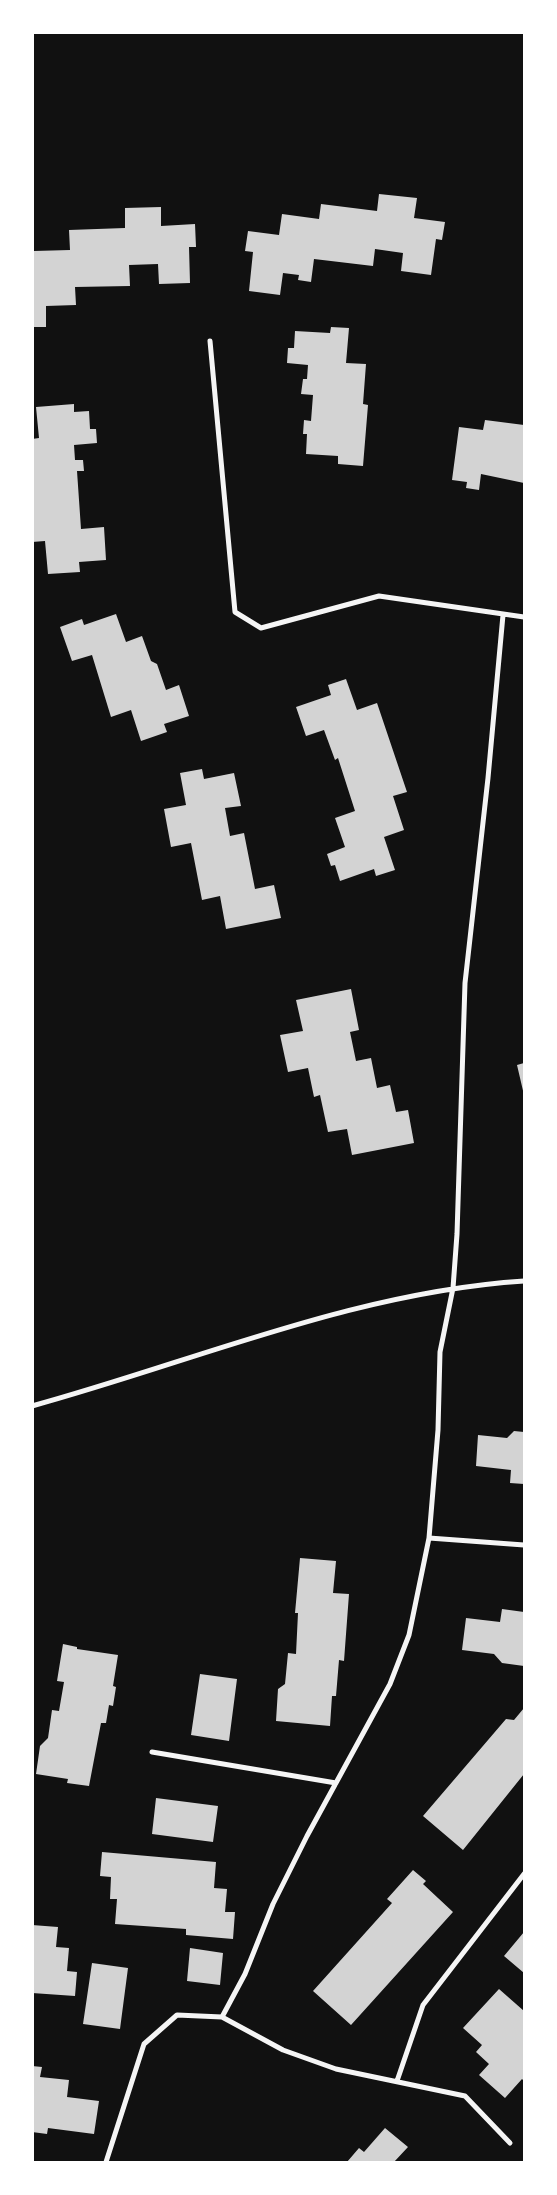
<!DOCTYPE html>
<style>
body{margin:0}
#map{position:relative;width:557px;height:2195px;overflow:hidden;background:#111;font-family:Jost,sans-serif}
canvas{display:block}
.frame{position:absolute;inset:0;border:34px solid #fff;pointer-events:none}
</style>
<div id="map">
<canvas width="557" height="2195"></canvas>
<div class="frame"></div>
</div>
<script>
const ctx = document.querySelector('canvas').getContext('2d');
ctx.lineJoin = 'round';
function paint(path, color) { ctx.fillStyle = color; ctx.fill(path, 'evenodd'); }
function strokePath(path, color, width, dash) { ctx.strokeStyle = color; ctx.lineWidth = width; ctx.lineCap = dash ? 'butt' : 'round'; ctx.setLineDash(dash || []); ctx.stroke(path); }
paint(new Path2D(`
 M 379,194 L 417,198 L 414,218 L 445,222 L 442,240 L 436,239 L 431,275 L 401,271 L 403,253 L 375,249 L 373,266 L 314,259 L 311,282 L 298,280 L 299,275 L 283,273 L 280,295 L 249,291 L 253,252 L 245,251 L 248,231 L 279,235 L 282,214 L 319,219 L 321,204 L 377,211 Z
 M 161,207 L 161,226 L 195,224 L 196,247 L 189,247 L 190,283 L 159,284 L 158,264 L 129,265 L 130,286 L 75,287 L 76,305 L 46,306 L 46,327 L 32,327 L 34,251 L 70,250 L 69,230 L 125,228 L 125,208 Z
 M 331,327 L 349,328 L 346,363 L 366,364 L 363,404 L 368,405 L 363,466 L 338,464 L 338,456 L 306,454 L 307,434 L 303,434 L 304,420 L 311,421 L 313,395 L 301,394 L 303,379 L 307,379 L 308,365 L 287,363 L 288,348 L 294,348 L 295,331 L 330,333 Z
 M 74,404 L 74,412 L 89,411 L 90,429 L 96,429 L 97,443 L 74,445 L 75,460 L 83,460 L 84,471 L 77,471 L 81,529 L 104,527 L 106,560 L 79,562 L 80,572 L 48,574 L 45,541 L 32,542 L 32,439 L 39,438 L 36,407 Z
 M 485,420 L 524,425 L 524,483 L 481,474 L 479,490 L 466,488 L 467,482 L 452,480 L 459,427 L 483,430 Z
 M 116,614 L 126,642 L 142,636 L 151,661 L 157,664 L 166,690 L 179,685 L 189,716 L 164,724 L 167,732 L 141,741 L 131,710 L 111,717 L 92,655 L 72,661 L 60,627 L 82,619 L 84,625 Z
 M 346,679 L 357,710 L 377,703 L 407,792 L 393,796 L 404,830 L 384,837 L 395,870 L 376,876 L 374,869 L 340,881 L 335,865 L 331,866 L 327,854 L 345,847 L 335,818 L 355,811 L 338,758 L 335,760 L 324,730 L 306,736 L 296,707 L 331,695 L 328,685 Z
 M 202,769 L 204,779 L 234,773 L 241,806 L 225,808 L 230,836 L 244,833 L 255,889 L 274,885 L 281,918 L 226,929 L 220,896 L 202,900 L 191,843 L 171,847 L 164,809 L 186,805 L 180,773 Z
 M 351,989 L 359,1030 L 350,1032 L 356,1061 L 371,1058 L 377,1088 L 390,1085 L 396,1112 L 408,1110 L 414,1143 L 352,1155 L 347,1129 L 328,1132 L 320,1095 L 314,1097 L 308,1068 L 288,1072 L 280,1035 L 303,1031 L 296,1000 Z
 M 524,1063 L 524,1095 L 517,1065 Z
 M 514,1431 L 524,1432 L 524,1484 L 510,1483 L 511,1470 L 476,1466 L 478,1435 L 507,1438 Z
 M 300,1558 L 336,1561 L 333,1593 L 349,1594 L 344,1661 L 339,1660 L 336,1696 L 332,1696 L 330,1726 L 276,1721 L 278,1689 L 285,1684 L 288,1653 L 296,1654 L 298,1613 L 295,1613 Z
 M 502,1609 L 524,1612 L 524,1666 L 502,1663 L 494,1654 L 462,1650 L 466,1618 L 500,1622 Z
 M 63,1644 L 77,1647 L 77,1649 L 118,1655 L 113,1686 L 116,1687 L 113,1706 L 109,1705 L 106,1723 L 101,1723 L 89,1786 L 67,1783 L 68,1779 L 36,1774 L 40,1746 L 48,1738 L 52,1710 L 59,1711 L 64,1682 L 57,1681 Z
 M 200,1674 L 237,1679 L 229,1741 L 191,1735 Z
 M 524,1708 L 524,1774 L 463,1850 L 423,1816 L 506,1719 L 514,1720 Z
 M 156,1798 L 218,1806 L 213,1842 L 152,1834 Z
 M 102,1852 L 216,1862 L 214,1888 L 227,1889 L 225,1912 L 235,1912 L 233,1939 L 186,1935 L 186,1929 L 115,1924 L 117,1899 L 110,1899 L 111,1877 L 100,1876 Z
 M 413,1870 L 426,1881 L 423,1884 L 453,1912 L 351,2025 L 313,1991 L 392,1903 L 387,1899 Z
 M 32,1925 L 58,1927 L 56,1947 L 69,1948 L 67,1971 L 77,1972 L 75,1996 L 32,1993 Z
 M 524,1932 L 524,1973 L 504,1956 Z
 M 190,1948 L 223,1953 L 220,1985 L 187,1981 Z
 M 92,1963 L 128,1968 L 120,2029 L 83,2024 Z
 M 499,1989 L 524,2011 L 524,2081 L 522,2079 L 505,2098 L 479,2075 L 489,2064 L 476,2052 L 482,2045 L 463,2028 Z
 M 32,2066 L 42,2067 L 40,2077 L 69,2080 L 67,2097 L 99,2101 L 94,2134 L 48,2128 L 47,2134 L 32,2132 Z
 M 385,2128 L 408,2147 L 394,2162 L 347,2162 L 359,2148 L 364,2152 Z`), '#d3d3d3');
strokePath(new Path2D(`
 M 210,341 L 235,612 L 261,628 L 379,596 L 524,617
 M 32,1406 C 196,1361 354,1292 524,1281
 M 429,1538 L 524,1545
 M 152,1752 L 336,1783
 M 222,2017 L 283,2050 L 336,2069 L 465,2096 L 510,2143
 M 397,2081 L 423,2005 L 524,1874
 M 106,2162 L 144,2044 L 177,2015 L 222,2017 L 245,1974 L 273,1904 L 307,1836 L 390,1684 L 409,1635 L 429,1538 L 438,1430 L 440,1352 L 453,1288 L 457,1234 L 465,983 L 488,778 L 503,615`), '#f5f5f5', 5);
</script>
